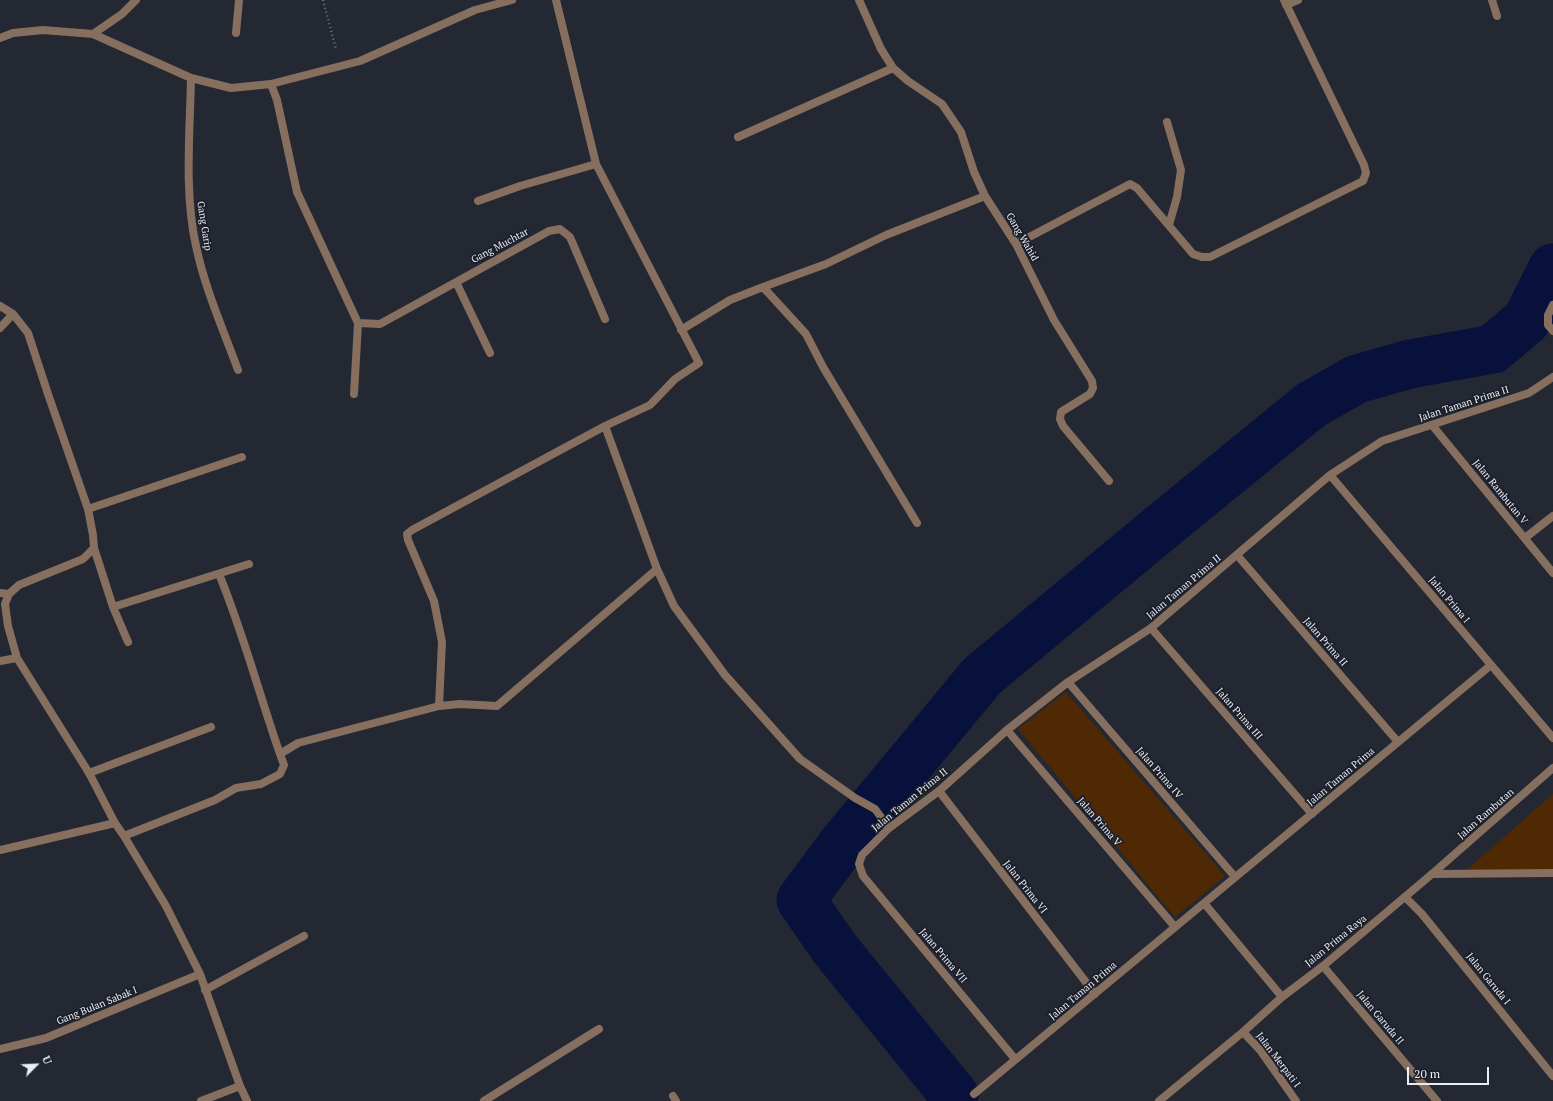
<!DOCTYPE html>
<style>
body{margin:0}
#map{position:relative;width:1553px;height:1101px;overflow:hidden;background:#242833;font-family:"PT Serif",serif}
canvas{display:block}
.north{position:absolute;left:16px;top:1045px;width:40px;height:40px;-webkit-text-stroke:3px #1b1f29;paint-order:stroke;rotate:66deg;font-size:11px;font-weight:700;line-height:16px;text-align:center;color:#eaedf4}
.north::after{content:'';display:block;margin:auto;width:14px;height:18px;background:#eaedf4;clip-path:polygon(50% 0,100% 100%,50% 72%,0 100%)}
.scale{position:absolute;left:1407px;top:1067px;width:82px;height:18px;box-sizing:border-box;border:2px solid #eaedf4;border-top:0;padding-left:5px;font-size:12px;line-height:14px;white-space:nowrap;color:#eaedf4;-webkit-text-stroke:3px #1b1f29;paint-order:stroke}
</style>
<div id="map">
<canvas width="1553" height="1101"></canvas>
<div class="north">U</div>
<div class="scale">20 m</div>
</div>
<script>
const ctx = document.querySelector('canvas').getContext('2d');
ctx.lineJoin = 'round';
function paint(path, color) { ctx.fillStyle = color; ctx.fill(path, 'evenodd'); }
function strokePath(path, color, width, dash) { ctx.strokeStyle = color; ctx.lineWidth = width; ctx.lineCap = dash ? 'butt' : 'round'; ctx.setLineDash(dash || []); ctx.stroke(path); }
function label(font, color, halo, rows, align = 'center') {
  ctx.font = font + ' "PT Serif",serif'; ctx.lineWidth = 3.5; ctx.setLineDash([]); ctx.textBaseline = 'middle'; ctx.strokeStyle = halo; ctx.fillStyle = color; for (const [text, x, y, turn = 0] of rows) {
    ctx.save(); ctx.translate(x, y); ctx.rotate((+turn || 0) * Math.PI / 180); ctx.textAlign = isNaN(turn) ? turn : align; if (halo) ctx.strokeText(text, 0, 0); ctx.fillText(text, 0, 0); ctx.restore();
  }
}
paint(new Path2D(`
 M 1066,692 L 1225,876 L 1175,917 L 1018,729 Z
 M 1553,794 L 1553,871 L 1462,874 Z`), '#4f2904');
strokePath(new Path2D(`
 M 952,1101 L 954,1095 L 835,949 L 801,900 L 841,846 L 982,676 L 1164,525 L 1311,405 L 1357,379 L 1410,364 L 1493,349 L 1527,320 L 1553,268`), '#08113c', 49);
strokePath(new Path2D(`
 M 323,0 L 336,49`), '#71747e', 2.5, [1, 3]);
strokePath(new Path2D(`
 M 89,773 L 211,727`), '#866f5e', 8);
strokePath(new Path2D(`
 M 859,0 L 881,49 L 893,68 L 908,81 L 942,104 L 961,132 L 974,172 L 985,196 L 1016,244 L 1054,320 L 1092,381 L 1093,388 L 1090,394 L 1061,412 L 1060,419 L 1063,426 L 1109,481
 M 1492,0 L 1497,16
 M 1286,5 L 1298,0
 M 236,33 L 239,0
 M 93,34 L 122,14 L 136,0
 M 0,38 L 13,33 L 43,30 L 93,34 L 191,78 L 231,88 L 271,84 L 360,61 L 475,10 L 512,0
 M 191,78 C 190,132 184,193 196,246 C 205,289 223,329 238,370
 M 271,84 L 277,100 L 297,192 L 358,323 L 380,324 L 549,231 L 560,229 L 570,237 L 605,319
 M 1167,122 L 1181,170 L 1177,197 L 1169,225
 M 738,137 L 893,68
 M 478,201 L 520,186 L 596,164
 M 1016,244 L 1130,184 L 1137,188 L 1193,254 L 1202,257 L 1210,257 L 1363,181 L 1366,173 L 1364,165 L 1284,0
 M 456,282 L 490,353
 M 1553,305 L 1548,315 L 1548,325 L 1553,331
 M 0,306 L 13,314 L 28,333 L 48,394 L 88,509 L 93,535 L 94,548 L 113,607 L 128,642
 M 0,328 L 13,314
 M 681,330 L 730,300 L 763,287
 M 354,394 L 358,323
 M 1432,425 L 1553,573
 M 605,426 L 657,569 L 674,606 L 725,675 L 800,759 L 855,798 L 875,809 L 889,828
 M 1330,475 L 1553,738
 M 88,509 L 242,457
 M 917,523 L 823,367 L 806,334 L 763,287 L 826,264 L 886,235 L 985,196
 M 1525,538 L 1553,516
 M 94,548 L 83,559 L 19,585 L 9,594 L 5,604 L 8,626 L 17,658 L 89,773 L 115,823 L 124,836 L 166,906 L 200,974 L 240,1086 L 247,1101
 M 1237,555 L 1398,742
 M 219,574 C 243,632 259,694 280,754 L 298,743 L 439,706 L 460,704 L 497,706 L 657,569
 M 0,593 L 9,594
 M 113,607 L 249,564
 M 1151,628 L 1312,814
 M 0,661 L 17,658
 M 1068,682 L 1235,877
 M 439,706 L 442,642 L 434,601 L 408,540 L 407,534 L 412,530 L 605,426 L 650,405 L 675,379 L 699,363 L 596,164 L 556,0
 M 1007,730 L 1175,927
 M 939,791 L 1095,994
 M 124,836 L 215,800 L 236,788 L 261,784 L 280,774 L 284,765 L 280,754
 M 0,850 L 115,823
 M 1432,874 L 1553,873
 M 1405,897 L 1422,914 L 1553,1076
 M 1204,903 L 1282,997
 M 1323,966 L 1437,1101
 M 205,990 L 304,936
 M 1243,1032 L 1260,1050 L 1296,1101
 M 0,1049 L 46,1038 L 200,974
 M 1015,1059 L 863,876 L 859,864 L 862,855 L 889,828 L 939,791 L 1007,730 L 1068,682 L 1151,628 L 1330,475 L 1382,441 L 1529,393 L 1553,377
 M 974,1094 L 1491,665
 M 673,1096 L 676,1101
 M 201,1101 L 240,1086
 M 484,1101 L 599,1029
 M 1159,1101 L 1243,1032 L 1282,997 L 1323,966 L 1432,874 L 1553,768`), '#866f5e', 8);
label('10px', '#eaedf4', '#1b1f29', [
 ["Gang Garip",204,226,81],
 ["Gang Wahid",1022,237,60],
 ["Gang Muchtar",500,246,-28],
 ["Jalan Taman Prima II",1464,404,-18],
 ["Jalan Rambutan V",1500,492,51],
 ["Jalan Taman Prima II",1184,587,-40],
 ["Jalan Prima I",1449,600,50],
 ["Jalan Prima II",1325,642,49],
 ["Jalan Prima III",1239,714,49],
 ["Jalan Prima IV",1159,773,49],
 ["Jalan Taman Prima",1341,777,-40],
 ["Jalan Taman Prima II",910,800,-39],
 ["Jalan Rambutan",1486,814,-41],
 ["Jalan Prima V",1099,822,49],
 ["Jalan Prima VI",1025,887,52],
 ["Jalan Prima Raya",1336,941,-39],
 ["Jalan Prima VII",943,956,50],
 ["Jalan Garuda I",1488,979,51],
 ["Jalan Taman Prima",1083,991,-40],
 ["Gang Bulan Sabak I",97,1006,-22],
 ["Jalan Garuda II",1380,1018,50],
 ["Jalan Merpati I",1278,1060,53]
]);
</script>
